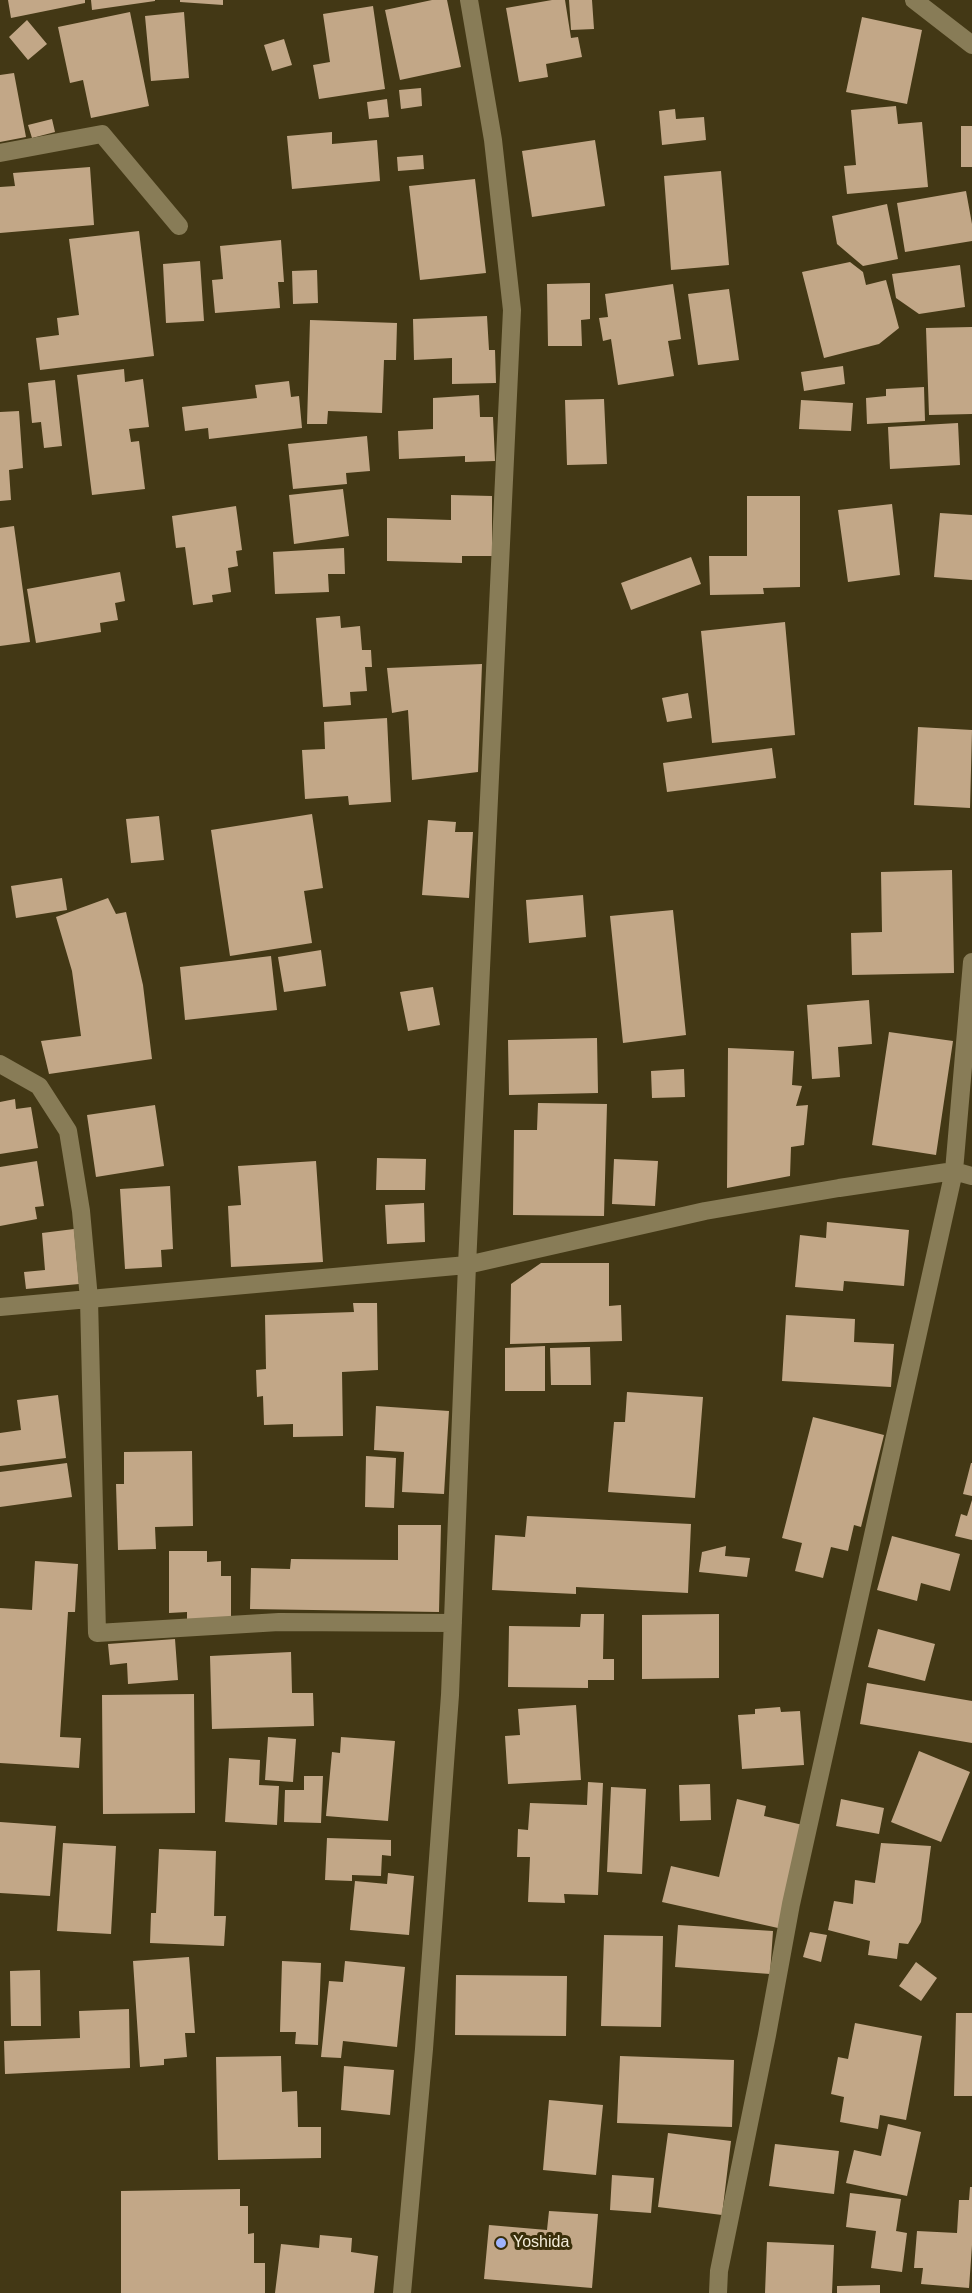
<!DOCTYPE html>
<style>
body{margin:0}
canvas{display:block;background:#433815}
</style>
<canvas width="972" height="2293"></canvas>
<script>
const ctx = document.querySelector('canvas').getContext('2d');
ctx.lineJoin = 'round';
function paint(path, color) { ctx.fillStyle = color; ctx.fill(path, 'evenodd'); }
function strokePath(path, color, width, dash) { ctx.strokeStyle = color; ctx.lineWidth = width; ctx.lineCap = dash ? 'butt' : 'round'; ctx.setLineDash(dash || []); ctx.stroke(path); }
function label(font, color, halo, rows, align = 'center') {
  ctx.font = font + ' Arial,sans-serif'; ctx.lineWidth = 6; ctx.setLineDash([]); ctx.textBaseline = 'middle'; ctx.strokeStyle = halo; ctx.fillStyle = color; for (const [text, x, y, turn = 0] of rows) {
    ctx.save(); ctx.translate(x, y); ctx.rotate((+turn || 0) * Math.PI / 180); ctx.textAlign = isNaN(turn) ? turn : align; if (halo) ctx.strokeText(text, 0, 0); ctx.fillText(text, 0, 0); ctx.restore();
  }
}
paint(new Path2D(`
 M 8,0 L 85,0 L 85,3 L 11,18 Z
 M 91,0 L 155,0 L 155,1 L 92,10 Z
 M 180,0 L 223,0 L 223,5 L 180,2 Z
 M 432,0 L 447,0 L 461,67 L 400,80 L 385,10 Z
 M 552,0 L 565,0 L 571,38 L 578,37 L 582,57 L 546,64 L 548,77 L 519,82 L 506,8 Z
 M 569,0 L 592,0 L 594,29 L 571,30 Z
 M 373,6 L 385,89 L 319,99 L 313,65 L 330,62 L 323,14 Z
 M 130,12 L 149,106 L 91,118 L 83,80 L 70,83 L 58,27 Z
 M 184,12 L 189,78 L 151,81 L 145,16 Z
 M 862,17 L 922,30 L 907,104 L 846,92 Z
 M 27,20 L 47,44 L 28,60 L 9,37 Z
 M 284,39 L 292,65 L 272,71 L 264,45 Z
 M 14,73 L 26,137 L 0,142 L 0,75 Z
 M 421,88 L 422,106 L 401,109 L 399,90 Z
 M 387,99 L 389,117 L 369,119 L 367,102 Z
 M 896,106 L 898,124 L 922,122 L 928,187 L 847,194 L 844,166 L 856,165 L 851,110 Z
 M 675,109 L 676,119 L 704,117 L 706,140 L 662,145 L 659,111 Z
 M 52,119 L 55,132 L 32,138 L 28,125 Z
 M 961,126 L 972,126 L 972,167 L 961,167 Z
 M 332,132 L 332,144 L 377,140 L 380,181 L 292,189 L 287,136 Z
 M 595,140 L 605,206 L 532,217 L 522,151 Z
 M 423,155 L 424,169 L 398,171 L 397,157 Z
 M 90,167 L 94,225 L 0,233 L 0,187 L 15,186 L 13,173 Z
 M 721,171 L 729,265 L 671,270 L 664,176 Z
 M 475,179 L 486,273 L 420,280 L 409,186 Z
 M 966,191 L 972,224 L 972,241 L 905,252 L 897,203 Z
 M 887,204 L 898,259 L 863,266 L 837,244 L 832,216 Z
 M 139,231 L 154,356 L 40,370 L 36,338 L 59,335 L 57,318 L 79,315 L 69,239 Z
 M 281,240 L 284,282 L 278,282 L 280,308 L 215,313 L 212,280 L 223,279 L 220,246 Z
 M 200,261 L 204,321 L 166,323 L 163,264 Z
 M 850,262 L 863,272 L 866,285 L 886,280 L 899,328 L 879,344 L 824,358 L 802,272 Z
 M 960,265 L 965,307 L 919,314 L 896,298 L 892,274 Z
 M 317,270 L 318,303 L 293,304 L 292,271 Z
 M 590,283 L 590,319 L 581,320 L 582,346 L 548,346 L 547,284 Z
 M 673,284 L 681,339 L 668,341 L 674,376 L 618,385 L 611,339 L 603,341 L 599,318 L 608,317 L 605,294 Z
 M 729,289 L 739,360 L 698,365 L 688,294 Z
 M 487,316 L 489,350 L 495,350 L 496,383 L 452,384 L 452,358 L 414,360 L 413,319 Z
 M 310,320 L 397,323 L 396,360 L 384,360 L 382,413 L 328,411 L 327,424 L 307,424 Z
 M 972,327 L 972,414 L 929,415 L 926,328 Z
 M 843,366 L 845,384 L 804,391 L 801,372 Z
 M 124,369 L 125,382 L 143,379 L 149,427 L 129,429 L 131,442 L 139,441 L 145,489 L 92,495 L 77,375 Z
 M 55,380 L 62,446 L 44,448 L 41,422 L 32,423 L 28,383 Z
 M 289,381 L 291,397 L 299,396 L 302,428 L 209,439 L 208,428 L 185,431 L 182,407 L 257,398 L 255,385 Z
 M 924,387 L 925,421 L 867,424 L 866,398 L 886,396 L 886,389 Z
 M 479,395 L 480,417 L 493,417 L 495,461 L 465,462 L 465,456 L 399,459 L 398,431 L 433,429 L 433,398 Z
 M 604,399 L 607,464 L 567,465 L 565,400 Z
 M 801,400 L 853,403 L 851,431 L 799,429 Z
 M 19,411 L 23,468 L 9,470 L 11,500 L 0,501 L 0,412 Z
 M 958,423 L 960,465 L 890,469 L 888,427 Z
 M 367,436 L 370,471 L 346,473 L 347,484 L 293,489 L 288,444 Z
 M 343,489 L 349,536 L 294,544 L 289,495 Z
 M 451,495 L 492,496 L 492,556 L 462,556 L 462,563 L 387,561 L 387,518 L 451,520 Z
 M 747,496 L 800,496 L 800,587 L 763,588 L 764,594 L 710,595 L 709,556 L 747,556 Z
 M 892,504 L 900,575 L 848,582 L 838,510 Z
 M 236,506 L 242,550 L 236,551 L 238,566 L 228,568 L 231,592 L 212,595 L 213,602 L 193,605 L 185,547 L 176,548 L 172,516 Z
 M 940,513 L 972,515 L 972,580 L 934,577 Z
 M 14,526 L 30,642 L 0,646 L 0,528 Z
 M 344,548 L 345,574 L 328,574 L 329,592 L 275,594 L 273,552 Z
 M 691,557 L 701,584 L 631,610 L 621,583 Z
 M 120,572 L 125,601 L 115,603 L 118,620 L 100,623 L 101,632 L 36,643 L 27,589 Z
 M 340,616 L 341,628 L 360,626 L 362,650 L 371,650 L 372,667 L 365,667 L 367,691 L 350,692 L 351,705 L 323,707 L 316,618 Z
 M 785,622 L 795,735 L 712,743 L 701,631 Z
 M 482,664 L 478,772 L 412,780 L 408,710 L 392,713 L 387,668 Z
 M 688,693 L 692,718 L 667,722 L 662,698 Z
 M 387,718 L 391,802 L 349,805 L 348,796 L 305,799 L 302,750 L 325,749 L 324,722 Z
 M 918,727 L 972,730 L 970,808 L 914,805 Z
 M 772,748 L 776,778 L 667,792 L 663,763 Z
 M 312,814 L 323,888 L 304,891 L 312,943 L 230,956 L 211,830 Z
 M 159,816 L 164,860 L 131,863 L 126,819 Z
 M 428,820 L 456,822 L 455,832 L 473,832 L 469,898 L 422,895 Z
 M 952,870 L 954,973 L 852,975 L 851,933 L 882,932 L 881,872 Z
 M 62,878 L 67,910 L 16,918 L 11,886 Z
 M 583,895 L 586,937 L 529,943 L 526,900 Z
 M 108,898 L 116,914 L 126,912 L 143,985 L 152,1059 L 49,1074 L 41,1041 L 81,1036 L 72,971 L 56,917 Z
 M 673,910 L 686,1035 L 623,1043 L 610,916 Z
 M 321,950 L 326,986 L 284,992 L 278,957 Z
 M 271,956 L 277,1010 L 185,1020 L 180,967 Z
 M 433,987 L 440,1025 L 408,1031 L 400,992 Z
 M 869,1000 L 872,1044 L 838,1047 L 840,1077 L 812,1079 L 807,1005 Z
 M 889,1032 L 953,1041 L 936,1155 L 872,1145 Z
 M 597,1038 L 598,1093 L 509,1095 L 508,1040 Z
 M 728,1048 L 794,1051 L 792,1085 L 802,1086 L 796,1106 L 808,1105 L 804,1145 L 791,1147 L 790,1176 L 727,1188 Z
 M 684,1069 L 685,1097 L 652,1098 L 651,1071 Z
 M 15,1099 L 16,1109 L 31,1107 L 38,1148 L 0,1154 L 0,1102 Z
 M 538,1103 L 607,1104 L 604,1216 L 513,1215 L 514,1130 L 537,1130 Z
 M 155,1105 L 164,1166 L 96,1177 L 87,1115 Z
 M 377,1158 L 426,1159 L 425,1190 L 376,1190 Z
 M 614,1159 L 658,1161 L 655,1206 L 612,1204 Z
 M 37,1161 L 44,1206 L 35,1207 L 37,1219 L 0,1226 L 0,1167 Z
 M 316,1161 L 323,1262 L 231,1267 L 228,1206 L 241,1205 L 238,1166 Z
 M 170,1186 L 173,1249 L 161,1250 L 162,1267 L 125,1269 L 120,1189 Z
 M 424,1203 L 425,1242 L 387,1244 L 385,1205 Z
 M 827,1222 L 909,1230 L 904,1286 L 844,1281 L 843,1291 L 795,1287 L 800,1235 L 826,1238 Z
 M 74,1229 L 79,1284 L 26,1289 L 24,1272 L 45,1270 L 42,1233 Z
 M 541,1263 L 609,1263 L 609,1306 L 621,1305 L 622,1341 L 510,1344 L 511,1284 Z
 M 353,1303 L 377,1303 L 378,1370 L 342,1372 L 343,1436 L 293,1437 L 293,1424 L 264,1425 L 263,1396 L 257,1397 L 256,1370 L 266,1369 L 265,1315 L 354,1312 Z
 M 786,1315 L 855,1319 L 854,1342 L 894,1344 L 891,1387 L 782,1381 Z
 M 545,1346 L 545,1391 L 505,1391 L 505,1348 Z
 M 590,1347 L 591,1385 L 551,1385 L 550,1348 Z
 M 627,1392 L 703,1397 L 695,1498 L 608,1492 L 614,1422 L 625,1422 Z
 M 58,1395 L 66,1458 L 0,1466 L 0,1433 L 21,1430 L 17,1400 Z
 M 376,1406 L 449,1411 L 444,1494 L 402,1492 L 404,1452 L 374,1450 Z
 M 813,1417 L 884,1435 L 861,1527 L 854,1525 L 848,1551 L 831,1547 L 823,1578 L 795,1571 L 802,1543 L 782,1538 Z
 M 192,1451 L 193,1526 L 155,1527 L 156,1549 L 118,1550 L 116,1484 L 124,1484 L 124,1452 Z
 M 366,1456 L 396,1458 L 394,1508 L 365,1507 Z
 M 67,1463 L 72,1497 L 0,1507 L 0,1472 Z
 M 971,1463 L 972,1463 L 972,1496 L 963,1494 Z
 M 972,1500 L 972,1540 L 955,1536 L 961,1514 L 967,1516 Z
 M 527,1516 L 691,1524 L 688,1593 L 576,1587 L 576,1594 L 492,1590 L 495,1535 L 525,1537 Z
 M 398,1525 L 441,1525 L 439,1612 L 250,1609 L 251,1568 L 290,1569 L 291,1559 L 398,1560 Z
 M 892,1536 L 960,1554 L 950,1591 L 921,1583 L 917,1601 L 877,1590 Z
 M 726,1546 L 725,1556 L 750,1558 L 747,1577 L 699,1572 L 702,1552 Z
 M 169,1551 L 207,1551 L 207,1562 L 221,1561 L 221,1576 L 231,1576 L 231,1620 L 187,1620 L 187,1612 L 169,1613 Z
 M 35,1561 L 78,1564 L 75,1612 L 68,1612 L 60,1737 L 81,1738 L 79,1768 L 0,1763 L 0,1608 L 32,1610 Z
 M 581,1614 L 604,1614 L 603,1659 L 614,1659 L 614,1680 L 588,1680 L 588,1688 L 508,1687 L 509,1626 L 580,1627 Z
 M 719,1614 L 719,1678 L 642,1679 L 642,1615 Z
 M 878,1629 L 935,1644 L 925,1681 L 868,1667 Z
 M 175,1639 L 178,1680 L 128,1684 L 127,1663 L 110,1665 L 108,1644 Z
 M 291,1652 L 292,1693 L 313,1693 L 314,1726 L 212,1729 L 210,1656 Z
 M 867,1683 L 972,1701 L 972,1743 L 860,1724 Z
 M 194,1694 L 195,1813 L 103,1814 L 102,1695 Z
 M 576,1705 L 581,1780 L 508,1784 L 505,1736 L 520,1735 L 518,1709 Z
 M 780,1707 L 781,1712 L 800,1711 L 804,1765 L 742,1769 L 738,1715 L 755,1714 L 755,1709 Z
 M 268,1737 L 296,1739 L 293,1782 L 265,1780 Z
 M 341,1737 L 395,1741 L 388,1821 L 326,1816 L 332,1752 L 340,1753 Z
 M 919,1751 L 970,1772 L 941,1842 L 891,1822 Z
 M 229,1758 L 260,1760 L 259,1785 L 279,1786 L 277,1825 L 225,1822 Z
 M 304,1776 L 323,1776 L 321,1823 L 284,1822 L 285,1790 L 304,1790 Z
 M 588,1782 L 603,1783 L 598,1895 L 564,1894 L 565,1903 L 528,1902 L 530,1857 L 517,1857 L 518,1829 L 528,1830 L 530,1803 L 587,1805 Z
 M 710,1784 L 711,1820 L 680,1821 L 679,1785 Z
 M 611,1787 L 646,1789 L 642,1874 L 607,1872 Z
 M 737,1799 L 766,1806 L 764,1816 L 803,1825 L 778,1928 L 662,1902 L 671,1866 L 719,1877 Z
 M 841,1799 L 884,1808 L 879,1834 L 836,1826 Z
 M 0,1822 L 56,1826 L 50,1896 L 0,1893 Z
 M 327,1838 L 391,1840 L 391,1856 L 382,1855 L 381,1876 L 352,1875 L 352,1881 L 325,1880 Z
 M 63,1843 L 116,1846 L 111,1934 L 57,1931 Z
 M 881,1843 L 931,1846 L 921,1922 L 908,1944 L 899,1943 L 897,1959 L 868,1955 L 870,1941 L 828,1930 L 834,1901 L 853,1904 L 855,1880 L 875,1883 Z
 M 159,1849 L 216,1851 L 214,1916 L 226,1916 L 224,1946 L 150,1943 L 151,1913 L 156,1913 Z
 M 388,1873 L 414,1876 L 409,1935 L 350,1930 L 355,1881 L 387,1884 Z
 M 678,1925 L 773,1931 L 770,1974 L 675,1967 Z
 M 810,1932 L 827,1935 L 821,1962 L 803,1957 Z
 M 604,1935 L 663,1936 L 661,2027 L 601,2026 Z
 M 189,1957 L 195,2033 L 185,2033 L 187,2057 L 164,2059 L 164,2065 L 140,2067 L 133,1961 Z
 M 282,1961 L 321,1963 L 318,2045 L 295,2044 L 296,2032 L 280,2032 Z
 M 345,1961 L 405,1967 L 397,2047 L 343,2041 L 341,2058 L 321,2057 L 329,1981 L 343,1982 Z
 M 916,1962 L 937,1978 L 921,2001 L 899,1986 Z
 M 40,1970 L 41,2026 L 11,2026 L 10,1971 Z
 M 456,1975 L 567,1976 L 566,2036 L 455,2035 Z
 M 129,2009 L 130,2068 L 5,2074 L 4,2041 L 80,2038 L 79,2011 Z
 M 956,2013 L 972,2013 L 972,2096 L 954,2096 Z
 M 855,2023 L 922,2036 L 906,2120 L 880,2115 L 878,2129 L 840,2122 L 844,2097 L 831,2094 L 838,2057 L 848,2059 Z
 M 281,2056 L 282,2092 L 297,2091 L 298,2127 L 321,2127 L 321,2158 L 218,2160 L 216,2057 Z
 M 620,2056 L 734,2060 L 732,2127 L 617,2123 Z
 M 344,2066 L 394,2070 L 390,2115 L 341,2110 Z
 M 549,2100 L 603,2105 L 596,2175 L 543,2170 Z
 M 888,2124 L 921,2132 L 907,2196 L 846,2183 L 854,2150 L 881,2156 Z
 M 668,2133 L 731,2141 L 722,2215 L 658,2207 Z
 M 775,2144 L 839,2151 L 834,2194 L 769,2186 Z
 M 612,2175 L 654,2178 L 651,2213 L 610,2210 Z
 M 970,2187 L 972,2187 L 972,2245 L 969,2288 L 921,2284 L 923,2268 L 914,2268 L 917,2231 L 957,2233 L 959,2200 L 969,2200 Z
 M 240,2189 L 240,2206 L 248,2206 L 248,2234 L 254,2233 L 254,2263 L 265,2263 L 265,2293 L 121,2293 L 121,2191 Z
 M 850,2193 L 901,2199 L 896,2231 L 907,2233 L 902,2272 L 871,2268 L 876,2231 L 846,2227 Z
 M 549,2211 L 598,2214 L 592,2288 L 484,2279 L 489,2225 L 547,2230 Z
 M 320,2235 L 352,2238 L 351,2252 L 378,2256 L 374,2293 L 275,2293 L 281,2244 L 319,2248 Z
 M 767,2242 L 834,2245 L 832,2293 L 765,2293 Z
 M 880,2285 L 880,2293 L 837,2293 L 837,2286 Z`), '#c2a787');
strokePath(new Path2D(`
 M 914,0 L 972,45
 M 0,153 L 102,134 L 179,226
 M 0,1064 L 39,1086 L 68,1131 L 81,1211 L 89,1299 L 97,1633 L 279,1622 L 453,1623
 M 0,1307 L 467,1265 L 705,1211 L 839,1188 L 954,1171 L 972,1176
 M 402,2293 L 424,2049 L 450,1695 L 467,1265 L 512,310 L 493,140 L 469,0
 M 718,2293 L 719,2271 L 767,2035 L 791,1904 L 954,1171 L 972,962`), '#887c57', 18);
for (const [x, y, r, color] of [
 [501,2243,6,"#9fb3fd"]
]) { const dot = new Path2D(); dot.arc(x, y, r, 0, 2 * Math.PI); ctx.fillStyle = color; ctx.fill(dot); strokePath(dot, '#392e09', 2); }
label('16px', '#f3ecd9', '#392e09', [
 ["Yoshida",513,2243]
], 'left');
</script>
